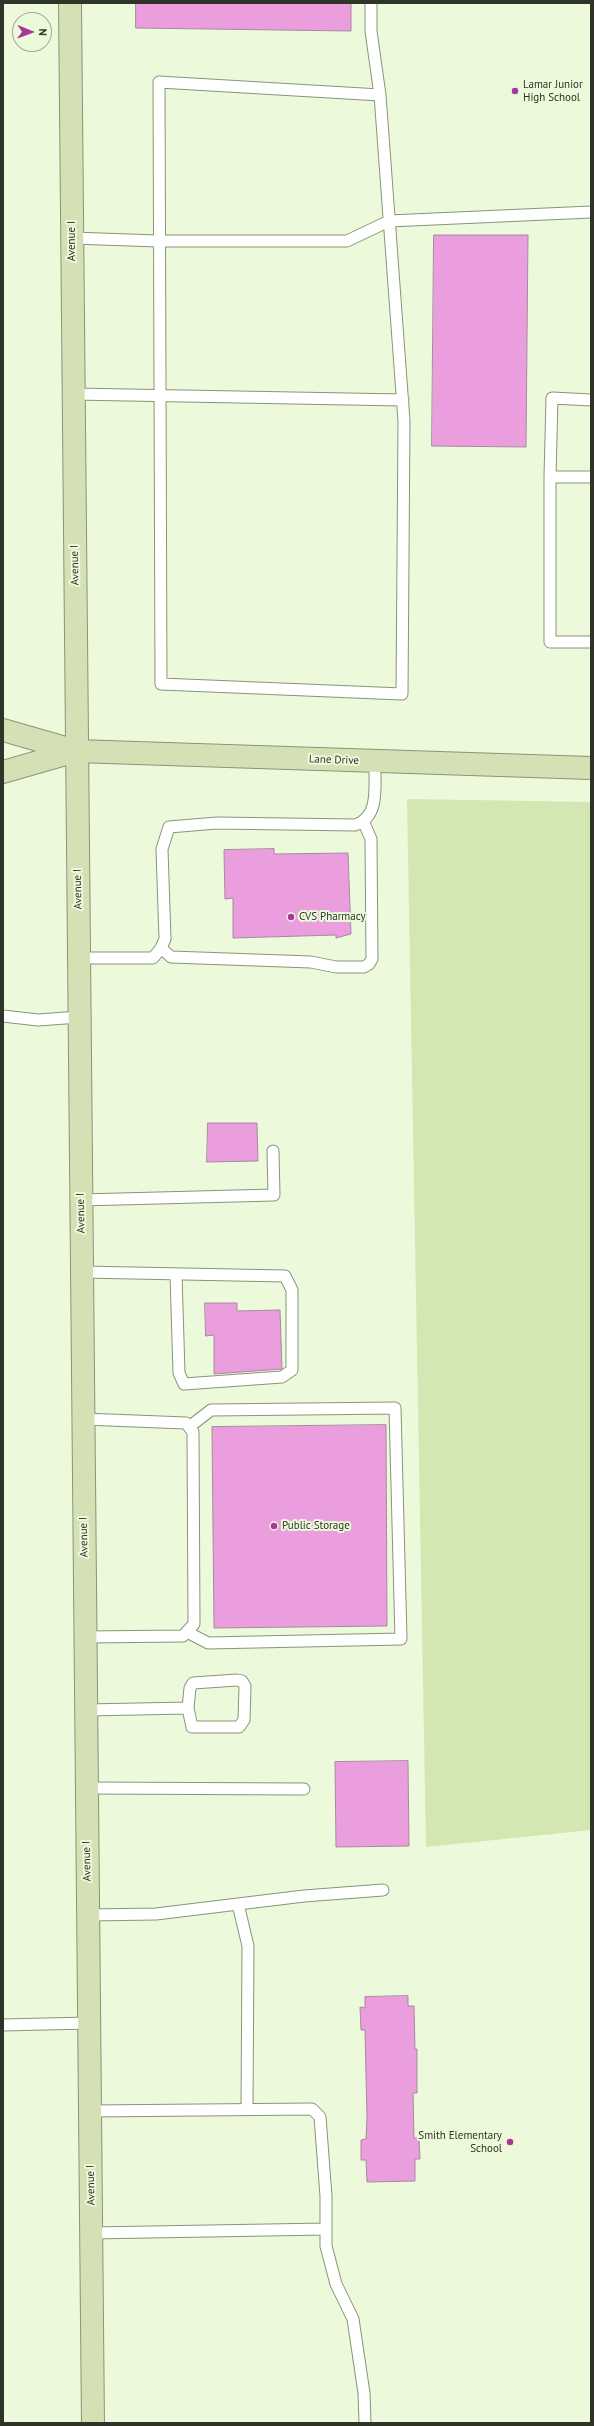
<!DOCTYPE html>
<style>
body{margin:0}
#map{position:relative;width:594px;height:2426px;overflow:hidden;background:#edf9db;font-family:"PT Sans",sans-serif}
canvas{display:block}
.frame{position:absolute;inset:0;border:4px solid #2f3328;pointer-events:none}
.north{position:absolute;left:12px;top:12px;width:40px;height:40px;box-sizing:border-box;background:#edf9db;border:1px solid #a1aa93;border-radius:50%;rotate:91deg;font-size:11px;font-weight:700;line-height:16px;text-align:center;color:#2f3328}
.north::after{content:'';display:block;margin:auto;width:14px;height:18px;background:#a63998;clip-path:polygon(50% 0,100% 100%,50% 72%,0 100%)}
</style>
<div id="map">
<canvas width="594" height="2426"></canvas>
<div class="frame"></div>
<div class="north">N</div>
</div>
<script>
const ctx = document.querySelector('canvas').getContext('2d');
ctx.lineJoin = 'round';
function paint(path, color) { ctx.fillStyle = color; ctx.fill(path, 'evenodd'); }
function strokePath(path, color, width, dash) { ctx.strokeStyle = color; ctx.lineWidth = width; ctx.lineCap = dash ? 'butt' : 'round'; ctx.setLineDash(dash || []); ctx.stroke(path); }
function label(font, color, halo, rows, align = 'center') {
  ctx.font = font + ' "PT Sans",sans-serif'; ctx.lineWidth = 4; ctx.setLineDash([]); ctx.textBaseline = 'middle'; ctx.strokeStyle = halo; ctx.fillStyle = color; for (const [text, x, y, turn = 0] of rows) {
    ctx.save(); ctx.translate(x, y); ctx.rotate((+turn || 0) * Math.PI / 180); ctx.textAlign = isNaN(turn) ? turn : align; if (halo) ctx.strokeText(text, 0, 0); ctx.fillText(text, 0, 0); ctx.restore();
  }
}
paint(new Path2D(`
 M 407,799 L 591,802 L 591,1830 L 426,1847 Z`), '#d2e7b1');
const building = new Path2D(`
 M 136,3 L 351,3 L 351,31 L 136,28 Z
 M 434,235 L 528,235 L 526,447 L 432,446 Z
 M 274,849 L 274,854 L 348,853 L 351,934 L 336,938 L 336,935 L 233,938 L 233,898 L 225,899 L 224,850 Z
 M 208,1123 L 257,1123 L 258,1161 L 207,1162 Z
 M 205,1303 L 237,1303 L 237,1311 L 280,1310 L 282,1369 L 214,1374 L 214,1335 L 206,1336 Z
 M 386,1425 L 387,1626 L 214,1628 L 212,1427 Z
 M 408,1761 L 409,1846 L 336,1847 L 335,1762 Z
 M 408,1996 L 408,2006 L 414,2006 L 415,2049 L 417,2049 L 417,2093 L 413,2093 L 414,2138 L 419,2138 L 420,2159 L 415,2159 L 415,2181 L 367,2182 L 366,2160 L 361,2160 L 361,2140 L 366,2139 L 367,2118 L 365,2030 L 361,2030 L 360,2007 L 365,2008 L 365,1997 Z`);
paint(building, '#eb9edd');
strokePath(building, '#a48a9e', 1);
const lane = new Path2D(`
 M 371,3 L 371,31 L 380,95 L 404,421 L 402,694 L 161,684 L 159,82 L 380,95
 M 72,238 L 158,241 L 347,241 L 389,221 L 591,212
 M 73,394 L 403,400
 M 550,477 L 552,398 L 591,400
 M 591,477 L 550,477 L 550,642 L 591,642
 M 161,948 L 171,957 L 311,962 L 336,967 L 364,967 L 369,964 L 372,959 L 371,839 L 364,823
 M 78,958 L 153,958 L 161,948 L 165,939 L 162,849 L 169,827 L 217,823 L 355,825 C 381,817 374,784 375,761
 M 3,1016 L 38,1020 L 79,1017
 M 81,1200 L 274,1195 L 273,1151
 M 82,1272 L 285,1276 L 292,1290 L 292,1370 L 282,1377 L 184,1384 L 179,1373 L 176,1274
 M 83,1419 L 186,1423 L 193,1432 L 194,1624 L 183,1636 L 85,1637
 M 187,1632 L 208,1643 L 401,1639 L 395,1408 L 211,1410 L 189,1427
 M 86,1710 L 188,1708 L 190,1688 L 193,1683 L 237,1680 L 242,1681 L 245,1686 L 244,1720 L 239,1727 L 192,1727 L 188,1708
 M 87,1788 L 304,1789
 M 238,1904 L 248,1946 L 247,2109
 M 88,1915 L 156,1914 L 304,1896 L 383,1890
 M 3,2025 L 89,2023
 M 90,2111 L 312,2109 L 320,2117 L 326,2196 L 326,2246 L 336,2284 L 353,2319 L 364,2393 L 365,2423
 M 91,2233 L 326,2229`);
const secondary = new Path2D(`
 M 70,3 L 93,2423
 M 3,730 L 76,751 L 591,768
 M 3,772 L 76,751`);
strokePath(lane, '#899479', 13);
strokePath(secondary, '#899479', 24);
strokePath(lane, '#fff', 11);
strokePath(secondary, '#d5e1b5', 22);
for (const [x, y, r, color] of [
 [515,91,4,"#a63998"],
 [291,917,4,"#a63998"],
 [274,1526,4,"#a63998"],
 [510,2142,4,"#a63998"]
]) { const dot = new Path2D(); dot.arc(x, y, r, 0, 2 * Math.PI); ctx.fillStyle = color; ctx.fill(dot); strokePath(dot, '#edf9db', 1.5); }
label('11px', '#2f3328', '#edf9db', [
 ["Lamar Junior",523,85],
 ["High School",523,98],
 ["CVS Pharmacy",299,917],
 ["Public Storage",282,1526],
 ["Smith Elementary",502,2136,"right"],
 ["School",502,2149,"right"]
], 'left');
label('11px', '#2f3328', '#edf9db', [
 ["Avenue I",72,241,-90],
 ["Avenue I",75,565,-91],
 ["Lane Drive",334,760,2],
 ["Avenue I",78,889,-91],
 ["Avenue I",81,1213,-91],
 ["Avenue I",84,1537,-91],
 ["Avenue I",87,1861,-91],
 ["Avenue I",91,2185,-91]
]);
</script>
